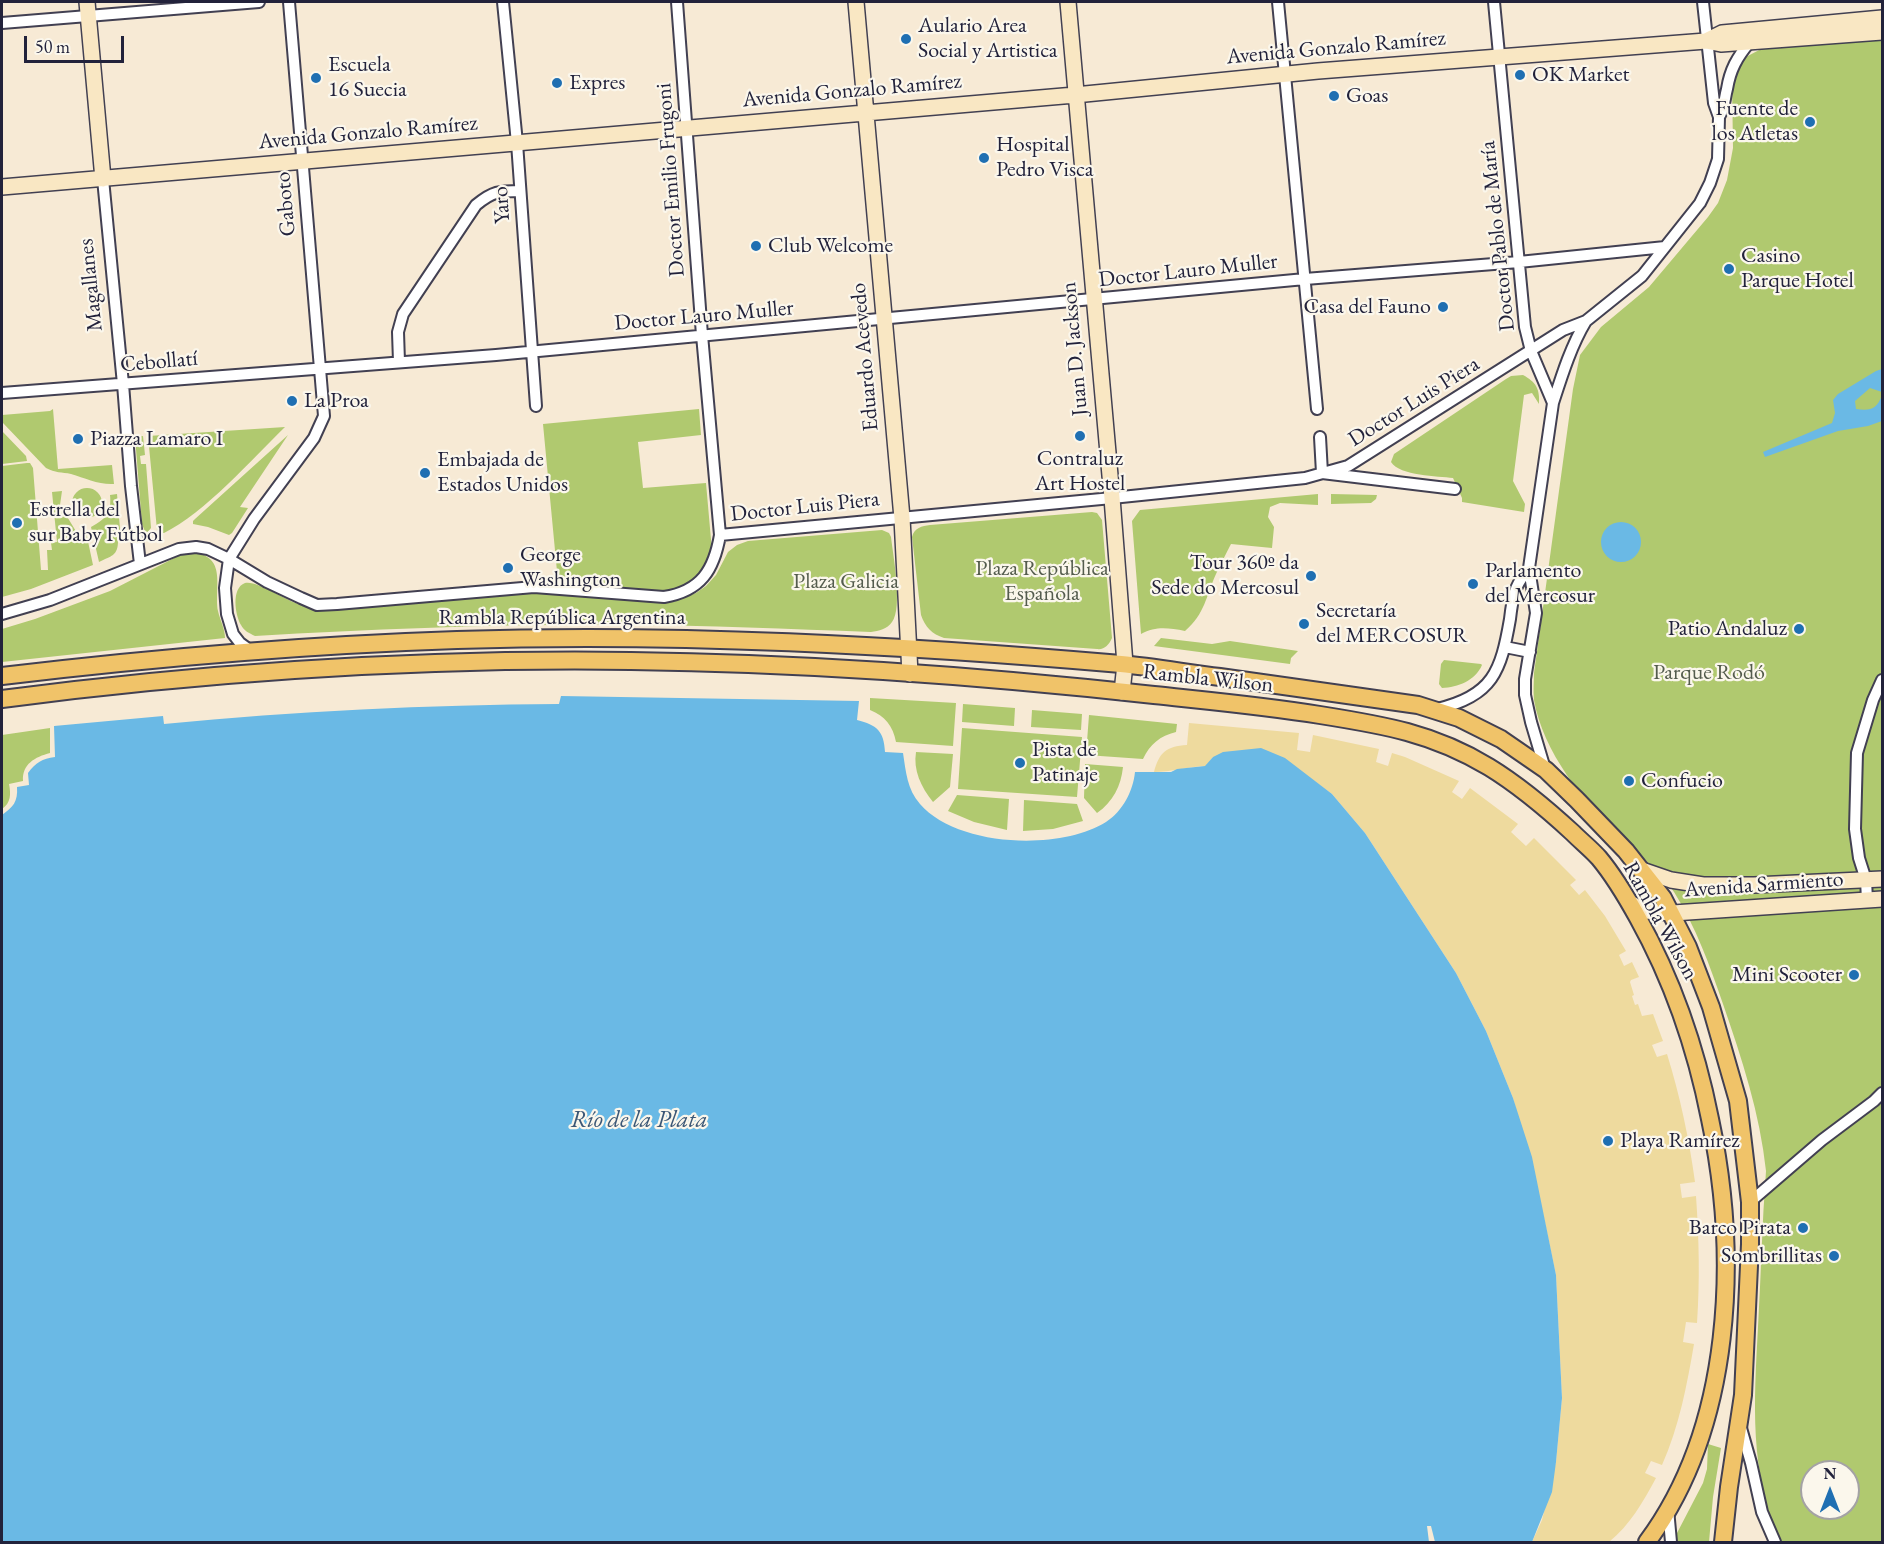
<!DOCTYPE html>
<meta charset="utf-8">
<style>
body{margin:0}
#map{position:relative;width:1884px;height:1544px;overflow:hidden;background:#f7ead5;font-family:"EB Garamond",serif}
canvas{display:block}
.frame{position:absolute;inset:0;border:3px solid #22223b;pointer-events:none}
.north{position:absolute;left:1800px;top:1460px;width:60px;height:60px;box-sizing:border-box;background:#fbf7ec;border:2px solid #a4a2a5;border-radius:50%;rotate:0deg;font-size:16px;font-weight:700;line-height:24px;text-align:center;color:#22223b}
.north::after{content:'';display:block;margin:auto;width:21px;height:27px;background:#1f6fb2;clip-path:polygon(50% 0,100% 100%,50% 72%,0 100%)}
.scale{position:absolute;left:24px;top:36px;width:100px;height:27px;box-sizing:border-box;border:3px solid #22223b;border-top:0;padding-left:8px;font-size:18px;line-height:21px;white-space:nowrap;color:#22223b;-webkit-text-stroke:4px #fbf7ec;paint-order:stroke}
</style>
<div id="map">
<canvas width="1884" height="1544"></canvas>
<div class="frame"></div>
<div class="north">N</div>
<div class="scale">50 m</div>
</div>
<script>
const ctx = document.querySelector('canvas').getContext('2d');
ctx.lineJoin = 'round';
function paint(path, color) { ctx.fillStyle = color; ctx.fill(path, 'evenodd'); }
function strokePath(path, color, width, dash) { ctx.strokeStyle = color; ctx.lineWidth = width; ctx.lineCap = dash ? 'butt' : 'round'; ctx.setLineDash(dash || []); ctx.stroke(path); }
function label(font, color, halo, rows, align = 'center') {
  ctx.font = font + ' "EB Garamond",serif'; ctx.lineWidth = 4.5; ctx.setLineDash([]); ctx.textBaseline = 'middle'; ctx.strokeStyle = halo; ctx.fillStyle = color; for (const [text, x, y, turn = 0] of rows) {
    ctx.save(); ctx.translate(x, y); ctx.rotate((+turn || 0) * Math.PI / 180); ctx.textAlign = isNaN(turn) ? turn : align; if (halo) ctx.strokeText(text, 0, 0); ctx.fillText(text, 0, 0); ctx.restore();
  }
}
paint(new Path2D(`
 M 1882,38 L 1882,1542 L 1780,1542 C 1749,1471 1754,1403 1758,1327 C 1761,1275 1762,1223 1766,1171 C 1760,1114 1742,1059 1723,1004 C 1710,966 1696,927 1674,892 C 1662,874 1636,851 1620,836 C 1583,801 1543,752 1534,700 C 1533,691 1534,681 1534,673 L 1573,389 L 1580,355 L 1601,327 L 1649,287 L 1708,217 L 1718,203 L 1727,180 L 1733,148 L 1732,82 L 1740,64 L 1744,58 L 1763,48 ZM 1812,1472 L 1848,1472 L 1848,1508 L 1812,1508 Z
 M 1523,375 C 1536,382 1540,389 1539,404 L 1532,393 L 1524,395 L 1513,481 L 1525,504 L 1524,512 L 1462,502 L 1462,498 L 1453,478 C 1438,476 1400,476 1391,462 L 1394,454 L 1506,379 L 1511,376 Z
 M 53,409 L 58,469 L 112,465 L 114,484 C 99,485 85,478 71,474 C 62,472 55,473 46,468 L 3,423 L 2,415 L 50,411 Z
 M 699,409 L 701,435 L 638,442 L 643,488 L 706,483 L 712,551 C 707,573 687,590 664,591 L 558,582 L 543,424 Z
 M 285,427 C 252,459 205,513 164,533 L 161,533 L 157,530 L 148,436 Z
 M 2,431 L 26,456 L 27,461 L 2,464 Z
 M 288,435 L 240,507 L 248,508 L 232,533 L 229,535 L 208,527 L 193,524 L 193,521 L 195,519 Z
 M 143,436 L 145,455 L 140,456 L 141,464 L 146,464 L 151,528 L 146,534 L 142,524 L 135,437 Z
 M 27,463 L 30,463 L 33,468 L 41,570 L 48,570 L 47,550 L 52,550 L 51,543 L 57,542 L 52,492 L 62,491 L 60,505 L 77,533 L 86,532 L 93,565 L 31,589 L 2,597 L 2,466 Z
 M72 503a15 15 0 1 1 30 0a15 15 0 1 1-30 0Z
 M 117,494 L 121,540 L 118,541 C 118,556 111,556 99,562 L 91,527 C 106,519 112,512 110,495 Z
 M 1318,494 L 1318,505 L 1280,503 L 1270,507 L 1268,517 L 1274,527 L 1272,548 L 1231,544 C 1226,554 1221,563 1216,574 C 1206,596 1205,614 1185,631 C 1168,628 1156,626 1141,634 L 1132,521 L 1140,510 Z
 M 1331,494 L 1377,495 L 1376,499 L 1371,503 L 1331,504 Z
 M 1092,512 L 1097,513 L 1102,520 L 1112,638 C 1109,645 1104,650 1097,649 L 944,638 C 932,634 925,627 921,615 L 912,537 C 914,528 922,526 930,525 Z
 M 882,530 L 889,533 L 891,537 C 893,555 903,608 892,622 C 887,629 879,631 871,632 C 789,629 707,625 625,625 C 502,624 379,629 255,636 C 249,633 244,631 241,625 C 235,615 231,588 245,583 C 256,580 284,599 296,603 C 304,607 313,609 322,611 L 544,592 L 673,602 L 696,593 L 706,586 L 716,575 L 728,552 L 737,545 L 748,541 Z
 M 191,552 C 228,556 214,585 218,611 C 220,620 225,629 225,638 L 2,662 L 2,629 L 35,619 L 110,591 L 184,553 Z
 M 1161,638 L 1212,644 L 1230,641 L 1298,651 L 1291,658 L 1290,664 L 1154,646 Z
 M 1444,660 L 1481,664 L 1482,665 C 1475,681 1458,687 1442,688 L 1439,684 L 1441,664 Z
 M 870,698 L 956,703 L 953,746 L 896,742 C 893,726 885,716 870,710 Z
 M 963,704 L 1015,708 L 1014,726 L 962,722 Z
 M 1032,710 L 1082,714 L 1081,730 L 1031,727 Z
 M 1089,715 L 1177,724 L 1176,732 C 1160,736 1150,744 1143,759 L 1086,755 Z
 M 50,728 L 50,753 C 35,757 22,764 23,781 L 9,784 C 11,794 11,803 2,809 L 2,735 Z
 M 962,728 L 1082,737 L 1077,797 L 958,789 Z
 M 916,752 L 953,754 L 950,787 L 933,802 C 921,787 913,770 916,752 Z
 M 1085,764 L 1123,767 C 1121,786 1113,802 1097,813 L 1084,798 Z
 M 957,795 L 1009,799 L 1007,830 L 974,822 L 948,811 Z
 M 1024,800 L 1077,804 L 1083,821 L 1053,829 L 1023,831 Z
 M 1708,1444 L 1721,1448 L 1713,1497 L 1709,1542 L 1676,1542 L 1676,1535 L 1703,1483 L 1707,1469 Z`), '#b0c96f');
paint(new Path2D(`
 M 1189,723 L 1299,733 L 1297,750 L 1310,752 L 1313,735 L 1379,749 L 1376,762 L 1388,766 L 1392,753 L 1405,757 L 1459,781 L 1452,792 L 1462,799 L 1470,788 L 1518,824 L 1511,832 L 1526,846 L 1534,838 L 1576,880 L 1570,885 L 1579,895 L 1585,890 L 1605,916 L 1626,951 L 1619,955 L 1624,966 L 1632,962 L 1639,977 L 1631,980 L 1630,982 L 1634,995 L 1632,996 L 1635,1005 L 1638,1004 L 1642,1016 L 1653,1014 L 1663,1041 L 1652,1045 L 1657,1057 L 1667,1054 C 1680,1096 1689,1138 1695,1182 L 1680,1184 L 1682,1198 L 1696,1196 C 1699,1239 1700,1280 1697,1323 L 1686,1322 L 1683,1342 L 1694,1344 C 1687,1385 1679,1427 1662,1465 L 1651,1461 L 1645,1473 L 1656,1478 C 1643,1502 1630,1525 1609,1542 L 1532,1542 L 1542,1520 L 1556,1462 L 1562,1398 L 1556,1275 L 1544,1218 L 1513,1098 L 1486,1031 L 1456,973 L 1365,833 L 1332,794 L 1310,778 L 1213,757 L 1206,766 C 1187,767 1171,772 1154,772 C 1159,753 1166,746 1187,745 Z`), '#eeda9e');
paint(new Path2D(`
 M 1882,369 L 1882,392 L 1870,388 L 1855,401 L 1856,409 C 1871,411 1877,409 1882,395 L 1882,421 L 1868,426 L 1838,431 L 1765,457 L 1763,452 L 1832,423 L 1835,413 L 1833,400 L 1838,394 L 1876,371 Z
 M1601 542a20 20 0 1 1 40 0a20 20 0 1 1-40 0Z
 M 561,696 L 859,701 L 857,720 C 877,725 884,731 885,752 L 903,753 C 906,772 907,789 920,804 C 957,847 1060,851 1106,822 C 1123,811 1133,791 1135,772 L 1171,772 L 1177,769 L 1205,766 L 1213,757 L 1223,752 L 1261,748 L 1285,758 L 1332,794 L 1365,833 L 1456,973 L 1486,1031 L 1513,1098 L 1532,1157 L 1556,1275 L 1562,1398 L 1556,1462 L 1552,1492 L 1532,1542 L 1435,1542 L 1431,1526 L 1427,1526 L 1429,1542 L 2,1542 L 2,815 C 13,807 18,802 17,787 L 29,785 L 28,773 C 36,762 42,759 55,757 L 54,726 L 163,716 L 164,724 C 296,711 427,705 559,704 Z`), '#6ab9e5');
const street = new Path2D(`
 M 503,2 L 517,143 L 536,406
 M 1278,2 L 1317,409
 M 1494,2 L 1525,327 L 1531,351 L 1553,403 L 1529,568 L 1536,613 L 1525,679 L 1525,695 L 1531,722 L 1545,769
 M 2,23 L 259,2
 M 1719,117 C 1725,107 1724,100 1727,89 C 1730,70 1737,57 1750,42
 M 103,179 L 123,384 L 131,486 L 140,564
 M 399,362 L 398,332 L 403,314 L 476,205 C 493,191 499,191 520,191
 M 2,393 L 496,355 L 1305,279 L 1519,262 L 1665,247
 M 1553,403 C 1562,375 1571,346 1586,321
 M 1320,437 L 1322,473 L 1455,489
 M 720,535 L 1112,498 L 1305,478 L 1348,466 L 1563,330 L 1586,321 L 1642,276 L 1700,203 L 1710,183 L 1718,159 L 1719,117 L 1714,103 L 1703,2
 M 2,614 L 50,600 L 179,549 L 196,547 L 208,549 L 229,559 L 267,582 L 301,598 L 317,605 L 337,604 L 534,587 L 664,597 C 701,591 714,570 720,535 L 702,335 L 677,2
 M 1505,647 L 1530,652
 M 251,651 L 240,643 L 233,634 L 227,614 L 225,588 L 229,559 L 254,519 L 314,438 L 324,416 L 289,2
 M 1437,709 C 1493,696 1501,671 1510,619 C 1511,610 1512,601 1515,592 C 1517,583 1524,575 1529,568
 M 1867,900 L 1866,880 L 1859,858 L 1855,829 L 1857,753 L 1873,700 L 1882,680
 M 1750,1202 L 1822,1140 L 1874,1101 L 1882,1093
 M 1741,1428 L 1751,1463 L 1762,1512 L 1775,1542
 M 1668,1509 L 1671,1542`);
const secondary = new Path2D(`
 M 87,2 L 103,179
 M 856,2 L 902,518 L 910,674
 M 1068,2 L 1112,498 L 1125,664 L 1122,692
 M 1706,41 L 1722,33 L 1882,18
 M 2,187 L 1075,95 L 1318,71 L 1706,41 L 1721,44 L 1882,32
 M 1642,870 L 1671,880 L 1703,885 L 1754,885 L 1882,879
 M 1630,903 L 1645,911 L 1673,913 L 1882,899`);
const primary = new Path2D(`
 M 2,676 C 153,658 305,645 457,640 C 678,633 900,645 1121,664 C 1154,667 1187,673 1220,677 C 1286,686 1352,696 1418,705 L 1459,718 L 1501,739 L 1546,770 L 1577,800 L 1626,851 L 1663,898 L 1688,947 L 1711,1007 L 1738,1101 L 1750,1202 L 1750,1244 L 1743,1395 L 1729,1487 L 1723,1542
 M 2,699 C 210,672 421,658 631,661 C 806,663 981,676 1154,695 C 1210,701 1265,706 1320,715 C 1383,725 1433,733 1489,767 C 1520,786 1547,809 1573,833 C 1582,842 1591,849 1599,858 C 1614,876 1627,898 1638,918 C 1673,981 1696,1048 1710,1119 C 1739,1256 1733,1426 1647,1542`);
strokePath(street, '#424052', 14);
strokePath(secondary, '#424052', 18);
strokePath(primary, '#424052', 20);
strokePath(street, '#fff', 10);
strokePath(secondary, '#f9e7c3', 15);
strokePath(primary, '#f0c369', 16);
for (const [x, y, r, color] of [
 [906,39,6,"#1f6fb2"],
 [1520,75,6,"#1f6fb2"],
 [316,78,6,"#1f6fb2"],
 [557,83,6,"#1f6fb2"],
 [1334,96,6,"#1f6fb2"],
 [1810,122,6,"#1f6fb2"],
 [984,158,6,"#1f6fb2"],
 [756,246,6,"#1f6fb2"],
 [1729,269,6,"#1f6fb2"],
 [1443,307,6,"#1f6fb2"],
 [292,401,6,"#1f6fb2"],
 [1080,436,6,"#1f6fb2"],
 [78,439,6,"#1f6fb2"],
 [425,473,6,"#1f6fb2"],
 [17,523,6,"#1f6fb2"],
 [508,568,6,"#1f6fb2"],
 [1311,576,6,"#1f6fb2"],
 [1473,584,6,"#1f6fb2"],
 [1304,624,6,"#1f6fb2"],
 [1799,629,6,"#1f6fb2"],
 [1020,763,6,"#1f6fb2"],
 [1629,781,6,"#1f6fb2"],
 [1854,975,6,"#1f6fb2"],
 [1608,1141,6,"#1f6fb2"],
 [1803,1228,6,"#1f6fb2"],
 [1834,1256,6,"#1f6fb2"]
]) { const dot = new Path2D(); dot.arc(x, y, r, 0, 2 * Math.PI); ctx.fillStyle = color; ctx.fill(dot); strokePath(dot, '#fbf7ec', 2); }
label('22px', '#22223b', '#fbf7ec', [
 ["Aulario Area",918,26],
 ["Social y Artistica",918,51],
 ["Escuela",328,65],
 ["16 Suecia",328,90],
 ["OK Market",1532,75],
 ["Expres",569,83],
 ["Goas",1346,96],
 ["Fuente de",1798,109,"right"],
 ["los Atletas",1798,134,"right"],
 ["Hospital",996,145],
 ["Pedro Visca",996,170],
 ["Club Welcome",768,246],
 ["Casino",1741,256],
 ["Parque Hotel",1741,281],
 ["Casa del Fauno",1431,307,"right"],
 ["La Proa",304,401],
 ["Piazza Lamaro I",90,439],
 ["Contraluz",1080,459,"center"],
 ["Art Hostel",1080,484,"center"],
 ["Embajada de",437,460],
 ["Estados Unidos",437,485],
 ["Estrella del",29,510],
 ["sur Baby Fútbol",29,535],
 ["George",520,555],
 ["Washington",520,580],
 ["Tour 360º da",1299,563,"right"],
 ["Sede do Mercosul",1299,588,"right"],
 ["Parlamento",1485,571],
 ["del Mercosur",1485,596],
 ["Secretaría",1316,611],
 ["del MERCOSUR",1316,636],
 ["Patio Andaluz",1787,629,"right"],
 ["Pista de",1032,750],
 ["Patinaje",1032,775],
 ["Confucio",1641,781],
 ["Mini Scooter",1842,975,"right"],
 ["Playa Ramírez",1620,1141],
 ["Barco Pirata",1791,1228,"right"],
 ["Sombrillitas",1822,1256,"right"]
], 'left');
label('22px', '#22223b', '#fbf7ec', [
 ["Avenida Gonzalo Ramírez",1336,48,-5],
 ["Avenida Gonzalo Ramírez",852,91,-5],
 ["Avenida Gonzalo Ramírez",368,133,-5],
 ["Doctor Emilio Frugoni",671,180,-94],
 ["Gaboto",286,204,-95],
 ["Yaro",502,205,-94],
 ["Doctor Pablo de María",1498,236,-96],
 ["Doctor Lauro Muller",1188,271,-6],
 ["Magallanes",91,285,-96],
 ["Doctor Lauro Muller",704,316,-5],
 ["Juan D. Jackson",1075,349,-95],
 ["Eduardo Acevedo",865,357,-95],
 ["Cebollatí",159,362,-5],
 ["Doctor Luis Piera",1414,402,-32],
 ["Doctor Luis Piera",805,507,-6],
 ["Rambla República Argentina",562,618],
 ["Rambla Wilson",1208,679,6],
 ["Avenida Sarmiento",1764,885,-4],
 ["Rambla Wilson",1660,921,61]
]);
label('22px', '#545c4d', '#fbf7ec', [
 ["Plaza República",1042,569],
 ["Española",1042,594],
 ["Plaza Galicia",846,582],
 ["Parque Rodó",1709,673]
]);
label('italic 24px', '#3b5776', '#fbf7ec', [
 ["Río de la Plata",639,1120]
]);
</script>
